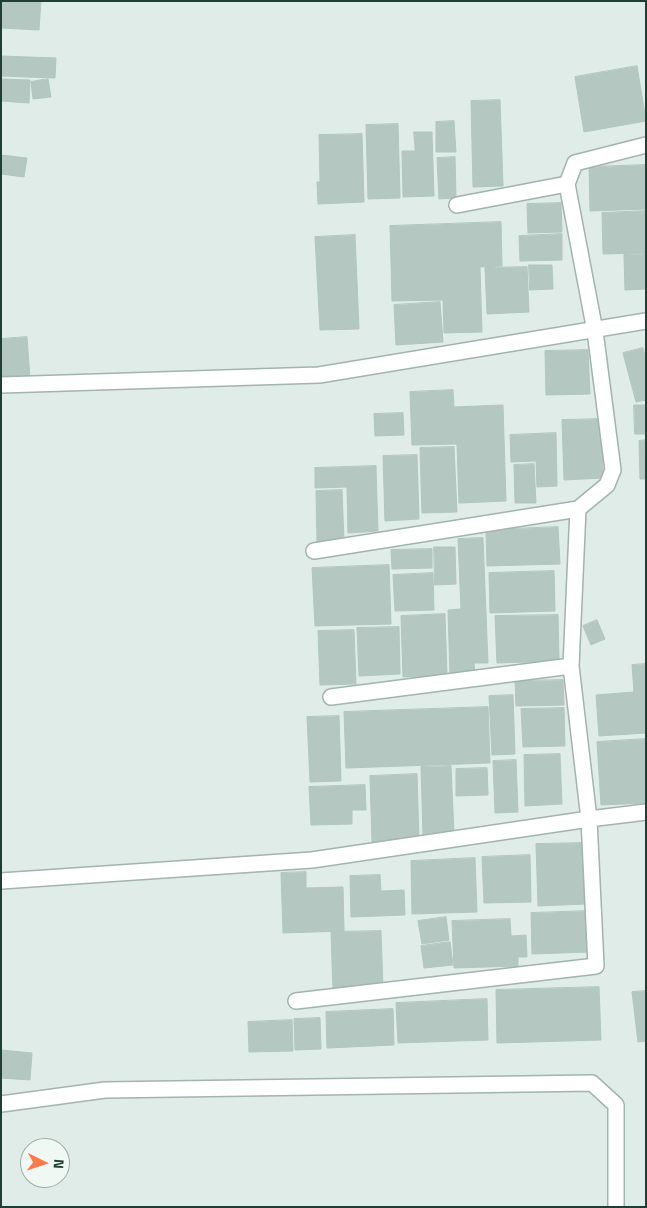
<!DOCTYPE html>
<style>
body{margin:0}
#map{position:relative;width:647px;height:1208px;overflow:hidden;background:#dfece7;font-family:"Titillium Web",sans-serif}
canvas{display:block}
.frame{position:absolute;inset:0;border:2px solid #1e3e36;pointer-events:none}
.north{position:absolute;left:20px;top:1138px;width:50px;height:50px;box-sizing:border-box;background:#f0f8f4;border:1px solid #9caea8;border-radius:50%;rotate:94deg;font-size:14px;font-weight:700;line-height:20px;text-align:center;color:#1e3e36}
.north::after{content:'';display:block;margin:auto;width:18px;height:22px;background:#ff7a4a;clip-path:polygon(50% 0,100% 100%,50% 72%,0 100%)}
</style>
<div id="map">
<canvas width="647" height="1208"></canvas>
<div class="frame"></div>
<div class="north">N</div>
</div>
<script>
const ctx = document.querySelector('canvas').getContext('2d');
ctx.lineJoin = 'round';
function paint(path, color) { ctx.fillStyle = color; ctx.fill(path, 'evenodd'); }
function strokePath(path, color, width, dash) { ctx.strokeStyle = color; ctx.lineWidth = width; ctx.lineCap = dash ? 'butt' : 'round'; ctx.setLineDash(dash || []); ctx.stroke(path); }
const building = new Path2D(`
 M 1,1 L 41,1 L 39,30 L 1,28 Z
 M 1,56 L 56,58 L 55,78 L 1,76 Z
 M 637,66 L 646,121 L 584,132 L 575,77 Z
 M 1,79 L 30,80 L 29,103 L 1,101 Z
 M 48,79 L 51,97 L 33,99 L 31,82 Z
 M 500,100 L 503,186 L 473,187 L 471,101 Z
 M 454,121 L 456,152 L 436,152 L 436,122 Z
 M 398,124 L 400,198 L 368,199 L 366,125 Z
 M 414,132 L 432,132 L 434,196 L 403,197 L 402,151 L 415,151 Z
 M 362,134 L 364,202 L 318,204 L 317,182 L 320,182 L 319,135 Z
 M 1,155 L 27,158 L 24,177 L 1,174 Z
 M 455,157 L 456,198 L 439,199 L 437,158 Z
 M 646,165 L 646,209 L 590,211 L 589,167 Z
 M 561,203 L 562,232 L 528,233 L 527,204 Z
 M 646,211 L 646,253 L 603,254 L 602,213 Z
 M 501,222 L 502,266 L 480,267 L 482,332 L 444,333 L 443,300 L 392,301 L 390,226 Z
 M 562,234 L 562,260 L 520,261 L 519,236 Z
 M 355,235 L 359,329 L 320,330 L 315,237 Z
 M 646,254 L 646,289 L 625,290 L 624,255 Z
 M 529,265 L 552,265 L 553,289 L 530,290 Z
 M 527,267 L 529,312 L 487,314 L 485,268 Z
 M 440,302 L 443,342 L 396,345 L 394,305 Z
 M 27,337 L 30,379 L 1,382 L 1,339 Z
 M 643,348 L 646,360 L 646,400 L 636,402 L 623,353 Z
 M 588,350 L 590,394 L 546,395 L 545,351 Z
 M 453,390 L 454,407 L 503,405 L 506,501 L 459,503 L 457,444 L 412,445 L 410,392 Z
 M 634,405 L 646,405 L 646,434 L 635,434 Z
 M 403,413 L 404,435 L 375,436 L 374,414 Z
 M 602,419 L 603,478 L 564,480 L 562,420 Z
 M 556,433 L 557,486 L 537,487 L 536,461 L 511,462 L 510,435 Z
 M 646,440 L 646,479 L 640,479 L 639,441 Z
 M 454,447 L 457,512 L 422,513 L 420,448 Z
 M 417,455 L 419,519 L 385,521 L 383,456 Z
 M 534,464 L 536,503 L 515,503 L 514,465 Z
 M 376,466 L 378,531 L 348,533 L 347,487 L 315,488 L 315,468 Z
 M 342,490 L 344,541 L 317,542 L 316,491 Z
 M 558,527 L 560,564 L 487,566 L 486,530 Z
 M 483,538 L 488,663 L 474,663 L 475,675 L 450,676 L 448,610 L 461,609 L 458,539 Z
 M 434,547 L 455,547 L 456,584 L 435,585 Z
 M 432,549 L 432,568 L 392,569 L 391,550 Z
 M 389,565 L 391,624 L 315,626 L 312,568 Z
 M 554,571 L 555,611 L 490,613 L 489,573 Z
 M 433,573 L 434,610 L 395,611 L 393,575 Z
 M 445,614 L 447,676 L 403,677 L 401,616 Z
 M 558,615 L 559,661 L 497,663 L 495,616 Z
 M 597,620 L 605,639 L 591,645 L 583,626 Z
 M 399,627 L 400,674 L 359,676 L 357,628 Z
 M 354,630 L 356,684 L 320,685 L 318,631 Z
 M 646,664 L 646,733 L 599,736 L 596,695 L 634,692 L 632,665 Z
 M 563,680 L 564,705 L 516,706 L 515,681 Z
 M 513,695 L 515,754 L 492,755 L 489,696 Z
 M 488,707 L 490,763 L 346,768 L 344,712 Z
 M 564,708 L 565,746 L 523,747 L 521,709 Z
 M 339,716 L 341,781 L 310,782 L 307,717 Z
 M 646,739 L 646,803 L 601,805 L 597,742 Z
 M 560,754 L 562,804 L 525,806 L 524,755 Z
 M 516,760 L 518,812 L 495,813 L 493,761 Z
 M 451,766 L 454,834 L 423,835 L 421,767 Z
 M 487,768 L 488,795 L 456,796 L 456,769 Z
 M 417,774 L 419,840 L 372,842 L 370,776 Z
 M 365,785 L 366,810 L 352,810 L 352,824 L 311,825 L 309,787 Z
 M 584,843 L 586,904 L 538,906 L 536,844 Z
 M 530,855 L 531,902 L 484,903 L 482,857 Z
 M 475,858 L 477,912 L 412,914 L 411,861 Z
 M 306,872 L 306,888 L 343,887 L 344,931 L 283,933 L 281,873 Z
 M 380,875 L 381,891 L 404,890 L 405,915 L 351,917 L 350,876 Z
 M 588,911 L 589,952 L 532,954 L 531,913 Z
 M 446,917 L 449,940 L 422,944 L 418,921 Z
 M 510,919 L 511,936 L 526,935 L 527,957 L 518,957 L 518,966 L 454,968 L 452,921 Z
 M 381,931 L 383,989 L 333,991 L 331,932 Z
 M 450,942 L 453,965 L 424,968 L 421,946 Z
 M 599,987 L 601,1040 L 497,1043 L 496,990 Z
 M 646,991 L 646,1041 L 638,1042 L 632,992 Z
 M 487,999 L 488,1040 L 398,1043 L 396,1003 Z
 M 393,1009 L 394,1045 L 327,1048 L 326,1012 Z
 M 320,1018 L 321,1049 L 295,1050 L 294,1019 Z
 M 292,1020 L 293,1051 L 249,1052 L 248,1022 Z
 M 1,1050 L 32,1053 L 30,1080 L 1,1078 Z`);
paint(building, '#b4c7c0');
strokePath(building, '#b1c7be', 1);
const street = new Path2D(`
 M 457,205 L 567,184
 M 1,385 L 319,375 L 646,321
 M 314,551 L 578,509 L 607,485 L 613,470 L 595,331 L 567,184 L 575,163 L 646,145
 M 571,666 L 578,509
 M 331,697 L 571,666 L 589,819 L 646,812
 M 1,881 L 312,860 L 589,819 L 596,966 L 296,1001
 M 1,1104 L 105,1090 L 592,1083 L 616,1105 L 616,1207`);
strokePath(street, '#a1b4ae', 18);
strokePath(street, '#fff', 15);
</script>
